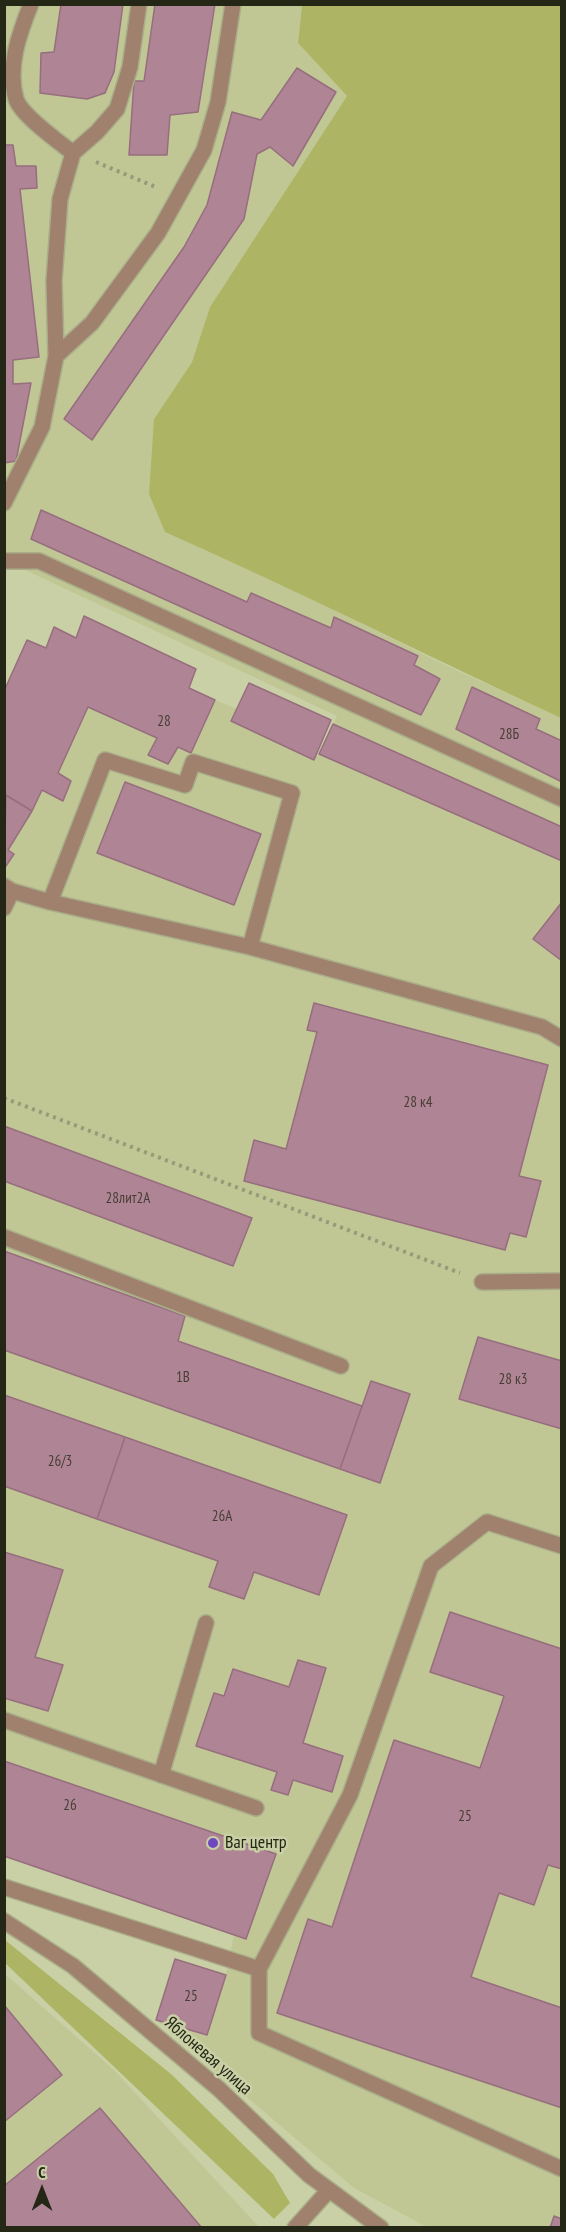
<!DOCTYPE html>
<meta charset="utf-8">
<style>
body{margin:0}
#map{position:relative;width:566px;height:2232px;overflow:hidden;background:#cad0a6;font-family:"PT Sans Narrow",sans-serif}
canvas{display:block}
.frame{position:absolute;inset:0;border:6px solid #242616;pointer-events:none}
.north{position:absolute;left:12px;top:2160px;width:60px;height:60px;-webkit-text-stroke:4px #cad0a6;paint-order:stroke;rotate:0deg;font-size:16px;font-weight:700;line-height:24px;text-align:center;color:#242616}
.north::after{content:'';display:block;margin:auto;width:21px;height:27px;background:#242616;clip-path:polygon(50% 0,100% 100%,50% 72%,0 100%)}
</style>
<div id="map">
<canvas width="566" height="2232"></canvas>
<div class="frame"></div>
<div class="north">С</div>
</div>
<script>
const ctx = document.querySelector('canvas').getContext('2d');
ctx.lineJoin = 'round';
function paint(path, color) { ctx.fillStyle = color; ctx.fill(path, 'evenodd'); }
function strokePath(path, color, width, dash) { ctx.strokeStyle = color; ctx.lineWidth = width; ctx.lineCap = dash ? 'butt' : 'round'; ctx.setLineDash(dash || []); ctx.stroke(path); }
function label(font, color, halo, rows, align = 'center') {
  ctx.font = font + ' "PT Sans Narrow",sans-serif'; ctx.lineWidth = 5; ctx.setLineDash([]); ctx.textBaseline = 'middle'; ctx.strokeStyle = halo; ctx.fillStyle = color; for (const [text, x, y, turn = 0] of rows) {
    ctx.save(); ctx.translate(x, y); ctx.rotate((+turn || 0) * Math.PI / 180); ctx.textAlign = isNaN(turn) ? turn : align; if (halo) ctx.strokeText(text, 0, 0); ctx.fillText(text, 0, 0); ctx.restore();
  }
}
paint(new Path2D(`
 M 5,5 L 302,5 L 298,43 L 347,96 L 210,307 L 192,362 L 154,419 L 277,581 L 439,662 L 561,718 L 561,2227 L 427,2227 L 354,2188 L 156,2020 L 175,1959 L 226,1974 L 234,1935 L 5,1856 L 4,869 L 14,854 L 8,850 L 42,790 L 63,801 L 71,781 L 58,773 L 88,707 L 157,738 L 149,755 L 168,764 L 178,747 L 191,752 L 215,700 L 237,709 L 232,722 L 314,760 L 319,754 L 337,716 L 25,570 L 5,565 Z
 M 4,1973 L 114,2070 L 259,2227 L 5,2227 Z`), '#c0c795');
paint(new Path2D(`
 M 302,5 L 561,5 L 561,718 C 429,657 299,591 165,532 L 149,494 L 154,419 L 192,362 L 210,307 L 347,96 L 298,43 Z
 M 5,1940 L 171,2074 L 273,2174 L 290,2203 L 274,2219 L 5,1963 Z`), '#adb564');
const building = new Path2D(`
 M 61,4 L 123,4 L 114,72 L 105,93 L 87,99 L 40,93 L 41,53 L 54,52 Z
 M 155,4 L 215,4 L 198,112 L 170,115 L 167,155 L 129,155 L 134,81 L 144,81 Z
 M 297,68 L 336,92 L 293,166 L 270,147 L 257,154 L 244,219 L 92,440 L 64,419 L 184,247 L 207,205 L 232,112 L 261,120 Z
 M 4,145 L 13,145 L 16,166 L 36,166 L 37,188 L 20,189 L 39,357 L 13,360 L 13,384 L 31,383 L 16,461 L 4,463 Z
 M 41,510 L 247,602 L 251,593 L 331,628 L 334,617 L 418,656 L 414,665 L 440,679 L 421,715 L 31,539 Z
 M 84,616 L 196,669 L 189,688 L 215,700 L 191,753 L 178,747 L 168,764 L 148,755 L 157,738 L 88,707 L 58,773 L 71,781 L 63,801 L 42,790 L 32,811 L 4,794 L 4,691 L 27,640 L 46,648 L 54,627 L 76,638 Z
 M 249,683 L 331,720 L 314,760 L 231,721 Z
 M 472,687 L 540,719 L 536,729 L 562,741 L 562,782 L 456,729 Z
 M 333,724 L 562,827 L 562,861 L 319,754 Z
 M 125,782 L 261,834 L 234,905 L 97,853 Z
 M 6,795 L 32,811 L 8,850 L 14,854 L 4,869 Z
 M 562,902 L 562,961 L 533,939 Z
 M 314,1003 L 548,1065 L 519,1176 L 541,1181 L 526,1237 L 510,1233 L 505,1250 L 244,1181 L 254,1140 L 286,1149 L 317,1032 L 307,1030 Z
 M 4,1126 L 252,1218 L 233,1266 L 4,1181 Z
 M 4,1251 L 185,1316 L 178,1341 L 362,1406 L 340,1469 L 4,1350 Z
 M 478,1337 L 562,1361 L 562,1429 L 459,1399 Z
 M 371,1381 L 410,1394 L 380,1483 L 340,1469 Z
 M 4,1395 L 125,1437 L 97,1519 L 4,1486 Z
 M 125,1437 L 347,1515 L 319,1595 L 254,1572 L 244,1599 L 209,1587 L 218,1561 L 97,1519 Z
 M 4,1552 L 63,1570 L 35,1657 L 63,1665 L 48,1711 L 4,1698 Z
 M 450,1612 L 562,1649 L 562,1869 L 548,1865 L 534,1905 L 499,1893 L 471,1977 L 562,2008 L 562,2108 L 277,2013 L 308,1919 L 332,1927 L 394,1740 L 480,1768 L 504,1696 L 430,1672 Z
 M 298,1660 L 326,1668 L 303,1743 L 343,1756 L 332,1792 L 293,1780 L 288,1795 L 271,1790 L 277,1772 L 196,1746 L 214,1693 L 224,1696 L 233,1669 L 289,1687 Z
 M 4,1761 L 276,1854 L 246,1939 L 4,1856 Z
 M 175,1959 L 226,1975 L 207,2035 L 156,2020 Z
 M 4,2005 L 62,2075 L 4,2122 Z
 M 100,2108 L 202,2228 L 4,2228 L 4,2186 Z
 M 554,2216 L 562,2219 L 562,2228 L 550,2228 Z`);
paint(building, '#af8595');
strokePath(building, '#976e7e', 1.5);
const service = new Path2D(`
 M 31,4 C 19,34 7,67 16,99 C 21,115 59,142 73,153
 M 56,356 L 92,323 L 158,233 L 204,150 L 218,102 L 233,4
 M 4,503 L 42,427 L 56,356 L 54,281 L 60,199 L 73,153 L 97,132 L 117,109 L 130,67 L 139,4
 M 4,561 L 39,561 L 562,799
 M 4,886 L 12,891 L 50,902 L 250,947 L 542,1027 L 562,1039
 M 50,902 L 105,760 L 185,785 L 193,762 L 292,793 L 250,947
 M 4,908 L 12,891
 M 4,1237 L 341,1366
 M 482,1282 L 562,1281
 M 562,1546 L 487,1522 L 431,1566 L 350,1795 L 259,1969 L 259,2033 L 562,2169
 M 4,1720 L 256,1808
 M 161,1775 L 206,1623
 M 4,1887 L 259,1969
 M 4,1921 L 73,1966 L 219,2089 L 309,2175 L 381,2228
 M 295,2228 L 329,2190`);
strokePath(service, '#a9ae89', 18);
strokePath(new Path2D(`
 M 96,162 L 158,188
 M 4,1098 L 460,1273`), '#959a78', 4, [3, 4.5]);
strokePath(service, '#a0816d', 15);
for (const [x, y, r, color] of [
 [213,1843,6,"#6f48c1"]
]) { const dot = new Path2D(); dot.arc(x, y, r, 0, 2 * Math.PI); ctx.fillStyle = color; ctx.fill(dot); strokePath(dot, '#cad0a6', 2); }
label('15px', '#473e36', null, [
 ["28",164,722],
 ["28Б",509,735],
 ["28 к4",418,1103],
 ["28лит2А",128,1199],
 ["1В",183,1378],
 ["28 к3",513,1380],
 ["26/3",60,1462],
 ["26А",222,1517],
 ["26",70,1806],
 ["25",465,1817],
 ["25",191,1997]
]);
label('18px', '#242616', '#cad0a6', [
 ["Ваг центр",225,1843]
], 'left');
label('18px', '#242616', '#cad0a6', [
 ["Яблоневая улица",208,2056,41]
]);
</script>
